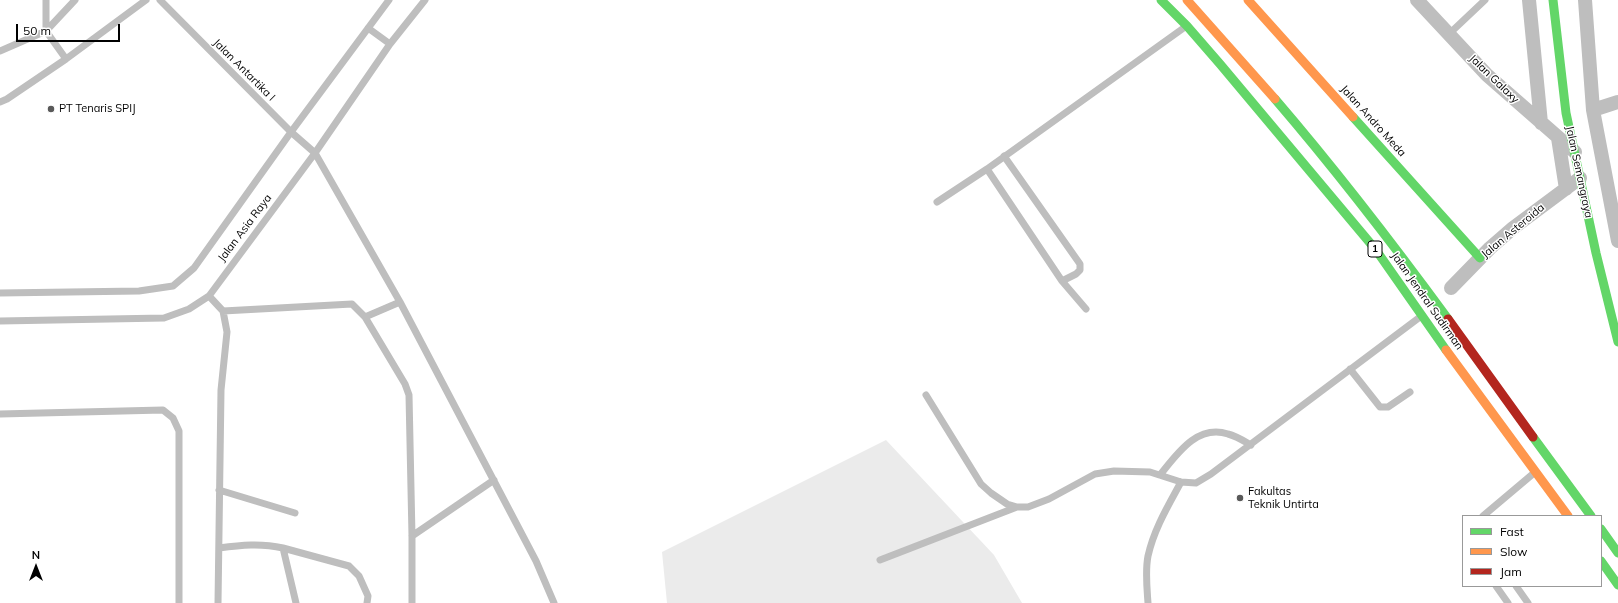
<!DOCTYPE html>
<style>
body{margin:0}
#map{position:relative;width:1618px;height:603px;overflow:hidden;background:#fff;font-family:Mulish,sans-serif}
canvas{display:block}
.legend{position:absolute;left:1462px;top:515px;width:140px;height:72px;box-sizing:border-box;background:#fff;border:1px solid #999;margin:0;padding:5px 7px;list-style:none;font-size:12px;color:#000}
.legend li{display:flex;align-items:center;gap:8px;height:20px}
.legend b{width:20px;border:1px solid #999}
.north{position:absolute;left:16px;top:547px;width:40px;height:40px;-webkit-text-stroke:3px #fff;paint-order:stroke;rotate:0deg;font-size:11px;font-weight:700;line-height:16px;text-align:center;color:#000}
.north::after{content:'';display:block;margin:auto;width:14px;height:18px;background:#000;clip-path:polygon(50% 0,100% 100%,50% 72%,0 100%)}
.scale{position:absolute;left:16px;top:24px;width:104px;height:18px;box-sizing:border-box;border:2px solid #000;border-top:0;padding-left:5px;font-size:12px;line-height:14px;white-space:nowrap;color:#000;-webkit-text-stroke:3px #fff;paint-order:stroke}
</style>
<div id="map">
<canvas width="1618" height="603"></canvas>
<ul class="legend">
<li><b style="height:5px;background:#63d668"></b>Fast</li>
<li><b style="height:5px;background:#ff974d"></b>Slow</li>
<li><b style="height:5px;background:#b3261e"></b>Jam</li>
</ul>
<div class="north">N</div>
<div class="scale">50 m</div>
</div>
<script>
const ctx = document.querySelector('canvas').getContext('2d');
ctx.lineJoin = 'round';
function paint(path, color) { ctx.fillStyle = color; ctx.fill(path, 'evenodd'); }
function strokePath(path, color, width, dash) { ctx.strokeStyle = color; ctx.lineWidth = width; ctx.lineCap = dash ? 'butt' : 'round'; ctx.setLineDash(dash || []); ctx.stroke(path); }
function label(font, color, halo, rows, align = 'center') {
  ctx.font = font + ' Mulish,sans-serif'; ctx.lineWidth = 3; ctx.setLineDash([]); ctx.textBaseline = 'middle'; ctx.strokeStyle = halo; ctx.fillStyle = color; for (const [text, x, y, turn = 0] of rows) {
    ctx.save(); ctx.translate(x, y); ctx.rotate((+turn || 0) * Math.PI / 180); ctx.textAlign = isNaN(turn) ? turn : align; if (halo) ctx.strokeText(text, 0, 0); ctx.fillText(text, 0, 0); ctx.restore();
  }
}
paint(new Path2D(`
 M 886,440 L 994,555 L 1022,603 L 667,603 L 662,552 Z`), '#ebebeb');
strokePath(new Path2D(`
 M 160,0 L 291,132 L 315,153 L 400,302 L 536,561 L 554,603
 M 368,28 L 390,44
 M 46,31 L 75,0
 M 46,31 L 46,0
 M 1449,34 L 1485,0
 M 0,51 L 46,31 L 66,59
 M 0,102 L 7,99 L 66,59 L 146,0
 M 1004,156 L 1080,264 L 1080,270 L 1076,274 L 1062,281
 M 937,202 L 987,169
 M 0,293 L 139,291 L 173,286 L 194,268 L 291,132 L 389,0
 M 209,296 L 223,311 L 352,304 L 365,317 L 405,384 L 409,395 L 412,536 L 412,603
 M 1086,309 L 1062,281 L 987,169 L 1185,27
 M 365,317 L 400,302
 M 0,321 L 164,318 L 189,309 L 209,296 L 315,153 L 390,44 L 425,0
 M 1350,369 L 1380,407 L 1388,407 L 1410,392
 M 926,395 L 981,484 L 991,493 L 1007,504 L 1017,507 L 1028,507 L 1049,499 L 1095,474 L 1114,471 L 1150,472 L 1181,482 L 1196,483 L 1211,474 L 1420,317
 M 0,414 L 163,410 L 173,418 L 179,431 L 179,603
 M 1160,475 C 1177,454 1197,424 1228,434 C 1236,436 1244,441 1251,445
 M 219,490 L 295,513
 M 1483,516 L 1534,473
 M 412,536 L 494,480
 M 219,548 C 241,545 261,543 283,548 L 296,603
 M 283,548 L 349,566 L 359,576 L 368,596 L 367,603
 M 880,560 L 1017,507
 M 1496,586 L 1508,603
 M 1516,586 L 1528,603
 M 218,603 L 221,390 L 227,332 L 223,311
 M 1148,603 C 1147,588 1145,571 1148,556 C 1154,529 1168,506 1181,482`), '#bebebe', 7);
strokePath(new Path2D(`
 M 1417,0 L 1487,75 L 1575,152
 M 1529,0 L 1541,123
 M 1585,0 L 1593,110 L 1618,241
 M 1593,110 L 1618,102
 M 1558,138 L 1566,189
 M 1451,288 L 1490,248 L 1513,228 L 1580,178`), '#bebebe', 14);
strokePath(new Path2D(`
 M 1161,0 L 1187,26 L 1220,64 L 1376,250 L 1446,350
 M 1553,0 L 1566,113 L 1596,253 L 1618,342
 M 1275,99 C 1336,170 1393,244 1448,319
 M 1353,117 L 1480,258
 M 1533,437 L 1591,516
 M 1601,529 L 1618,553
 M 1601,561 L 1618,585`), '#63d668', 9);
strokePath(new Path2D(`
 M 1187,0 L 1275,99
 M 1248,0 L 1353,117
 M 1446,350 L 1568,516`), '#ff974d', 9);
strokePath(new Path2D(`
 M 1448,319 L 1533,437`), '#b3261e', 9);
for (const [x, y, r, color] of [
 [51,109,4,"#595959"],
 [1240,498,4,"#595959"]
]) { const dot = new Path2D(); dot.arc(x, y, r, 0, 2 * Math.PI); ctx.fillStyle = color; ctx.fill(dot); strokePath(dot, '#fff', 1.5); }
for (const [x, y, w] of [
 [1375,249,14]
]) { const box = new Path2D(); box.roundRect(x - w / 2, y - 8, w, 16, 3); ctx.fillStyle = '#fff'; ctx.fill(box); strokePath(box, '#000', 1); }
label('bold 10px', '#000', null, [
 ["1",1375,249]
]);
label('11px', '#000', '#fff', [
 ["Jalan Antartika I",244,70,45],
 ["Jalan Galaxy",1494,79,44],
 ["Jalan Andro Meda",1373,121,48],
 ["Jalan Semangraya",1579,172,78],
 ["Jalan Asia Raya",245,228,-53],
 ["Jalan Asteroida",1513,231,-40],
 ["Jalan Jendral Sudirman",1427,301,55]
]);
label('11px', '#000', '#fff', [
 ["PT Tenaris SPIJ",59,109],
 ["Fakultas",1248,492],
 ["Teknik Untirta",1248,505]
], 'left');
</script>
